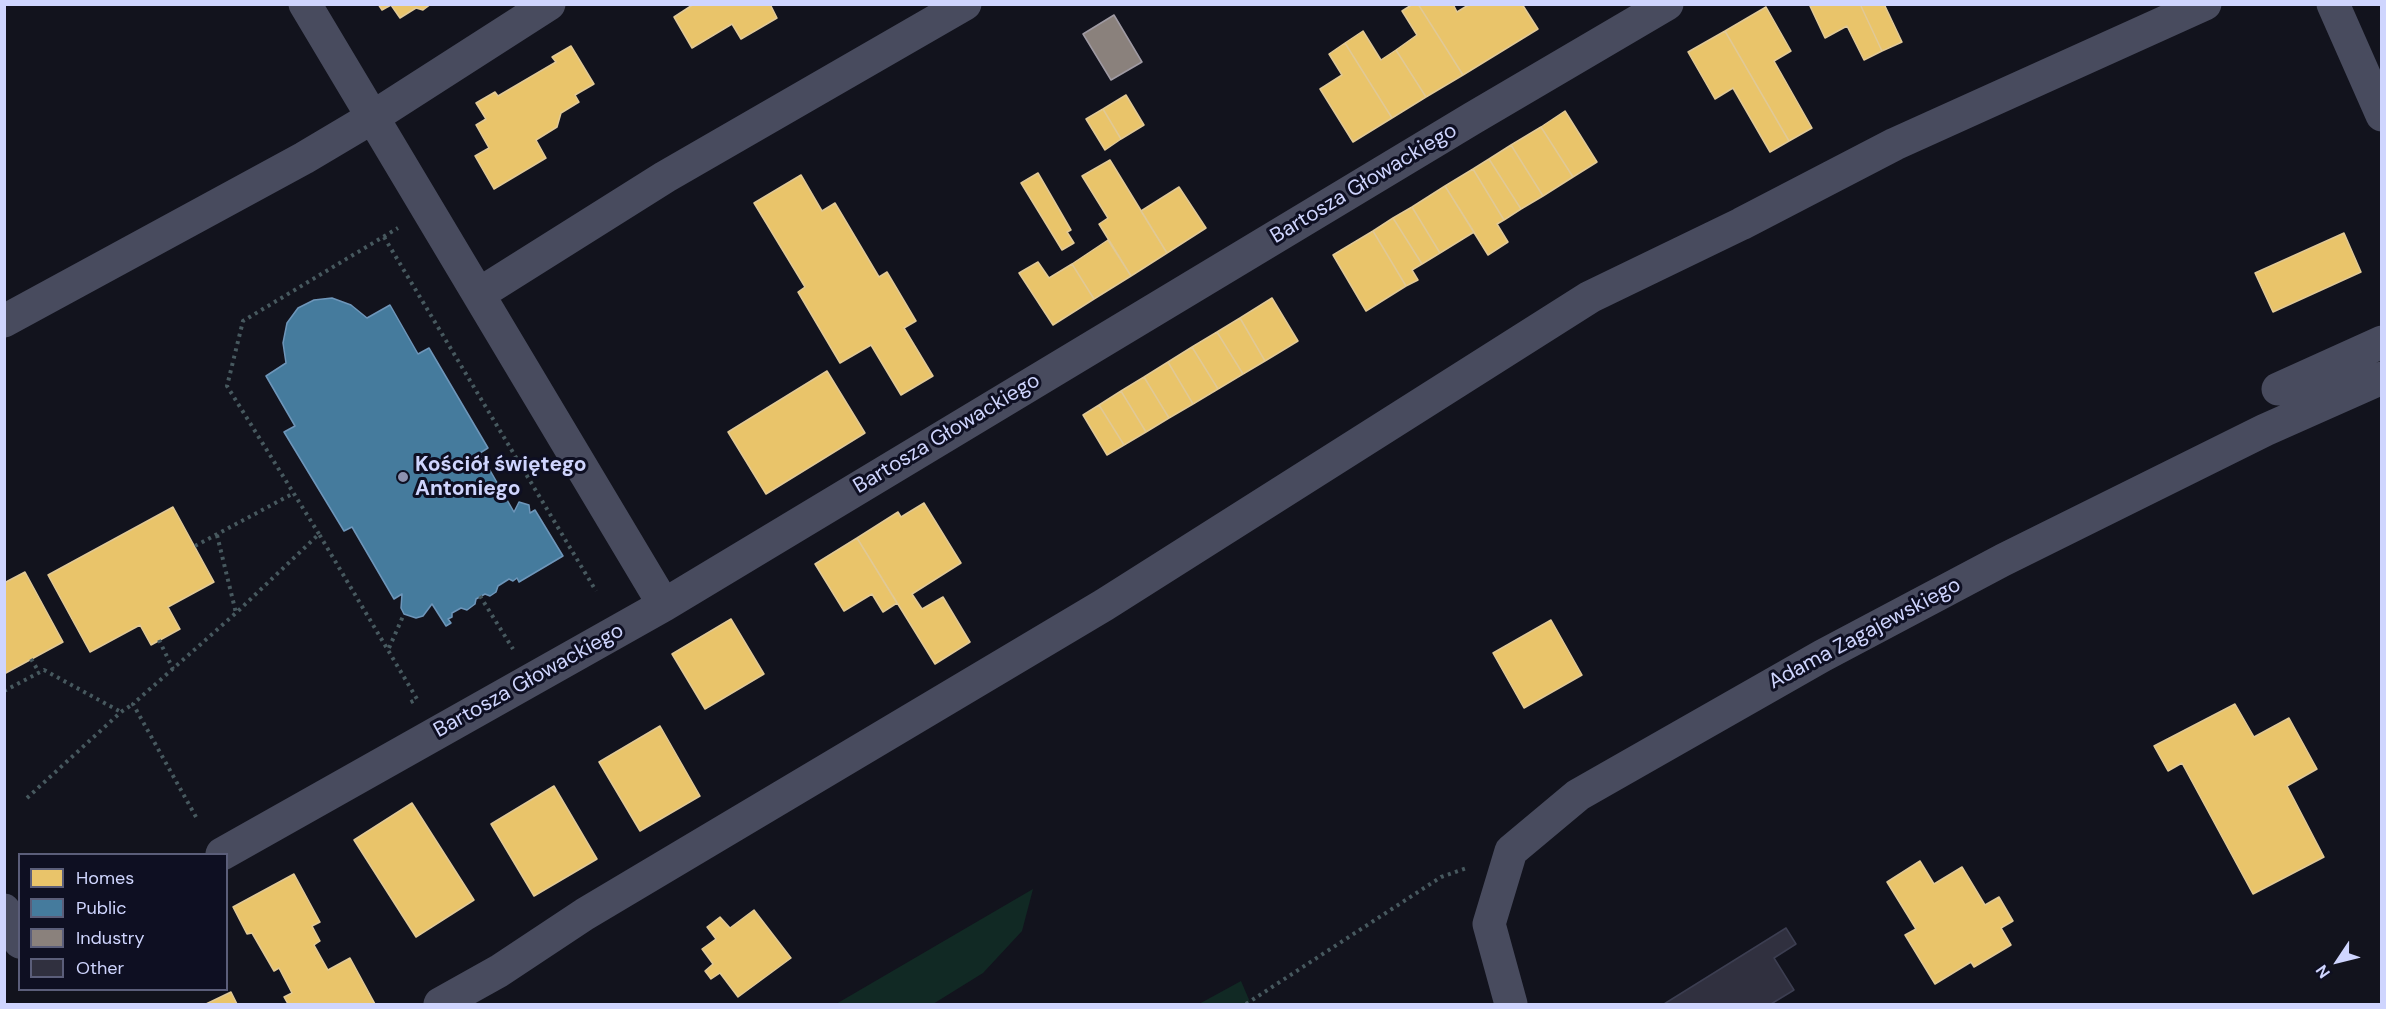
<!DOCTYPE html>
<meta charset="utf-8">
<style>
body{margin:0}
#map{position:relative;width:2386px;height:1009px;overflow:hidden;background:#12131d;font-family:"DM Sans",sans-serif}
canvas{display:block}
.frame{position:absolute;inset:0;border:6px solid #cfd5fe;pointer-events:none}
.legend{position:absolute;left:18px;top:853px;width:210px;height:138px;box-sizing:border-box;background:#0e0f22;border:2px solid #5b5e7a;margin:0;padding:8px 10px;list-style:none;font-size:18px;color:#cfd5fe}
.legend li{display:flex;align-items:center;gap:12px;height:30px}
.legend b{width:30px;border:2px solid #5b5e7a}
.north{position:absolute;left:2308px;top:931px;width:60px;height:60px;-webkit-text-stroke:4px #0e0f22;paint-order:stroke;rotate:235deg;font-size:16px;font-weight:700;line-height:24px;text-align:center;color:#cfd5fe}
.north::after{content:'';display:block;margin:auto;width:21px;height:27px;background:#cfd5fe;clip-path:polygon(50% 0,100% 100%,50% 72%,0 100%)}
</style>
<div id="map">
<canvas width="2386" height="1009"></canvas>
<div class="frame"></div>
<ul class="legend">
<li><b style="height:16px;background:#e9c46a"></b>Homes</li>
<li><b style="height:16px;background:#457b9d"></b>Public</li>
<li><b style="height:16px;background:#8a817c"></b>Industry</li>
<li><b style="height:16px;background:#30303f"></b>Other</li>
</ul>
<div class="north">N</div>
</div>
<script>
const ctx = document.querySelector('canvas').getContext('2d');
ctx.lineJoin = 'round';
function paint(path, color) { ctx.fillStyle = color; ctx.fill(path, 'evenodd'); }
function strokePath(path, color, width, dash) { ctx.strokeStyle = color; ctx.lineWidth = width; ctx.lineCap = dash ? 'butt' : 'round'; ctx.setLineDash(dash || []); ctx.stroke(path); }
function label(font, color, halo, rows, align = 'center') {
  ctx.font = font + ' "DM Sans",sans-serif'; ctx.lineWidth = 6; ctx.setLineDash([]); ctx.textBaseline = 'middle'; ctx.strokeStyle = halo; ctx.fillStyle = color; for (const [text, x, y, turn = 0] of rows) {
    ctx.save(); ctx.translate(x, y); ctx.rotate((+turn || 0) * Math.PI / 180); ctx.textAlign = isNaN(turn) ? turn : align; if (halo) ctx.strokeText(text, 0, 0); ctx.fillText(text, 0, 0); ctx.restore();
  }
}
paint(new Path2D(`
 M 1033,889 L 1022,931 L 983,973 L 933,1004 L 836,1004 Z
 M 1241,981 L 1250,1002 L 1246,1004 L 1199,1004 Z`), '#112924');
const homes = new Path2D(`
 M 378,4 L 431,4 L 423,10 L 416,8 L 400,18 L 391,5 L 382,10 Z
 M 694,4 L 770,4 L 777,18 L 741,39 L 732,24 L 692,48 L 674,17 Z
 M 1413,4 L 1418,4 L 1463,75 L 1426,97 L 1396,50 L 1417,35 L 1402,11 Z
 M 1418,4 L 1453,4 L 1457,12 L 1470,4 L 1522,4 L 1538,29 L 1463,75 Z
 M 1809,4 L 1860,4 L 1882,51 L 1864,60 L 1847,26 L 1825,38 Z
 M 1860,4 L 1888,4 L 1885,6 L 1902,42 L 1882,51 Z
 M 1766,7 L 1791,51 L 1774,61 L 1812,128 L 1789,141 L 1725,31 Z
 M 1363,31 L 1381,60 L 1396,50 L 1426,97 L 1392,118 L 1345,43 Z
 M 1725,31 L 1789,141 L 1770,152 L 1733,88 L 1715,99 L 1688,52 Z
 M 1345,43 L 1392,118 L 1353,142 L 1320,89 L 1342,75 L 1329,54 Z
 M 571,46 L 594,84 L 575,95 L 579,102 L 561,113 L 557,127 L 536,140 L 546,158 L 494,189 L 475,156 L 489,148 L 476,125 L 486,119 L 476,103 L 495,92 L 498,96 L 556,62 L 552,57 Z
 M 1126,95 L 1144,125 L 1121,139 L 1103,109 Z
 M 1103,109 L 1121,139 L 1105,150 L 1086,119 Z
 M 1565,111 L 1597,162 L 1573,177 L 1541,127 Z
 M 1541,127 L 1573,177 L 1543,196 L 1511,145 Z
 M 1511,145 L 1543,196 L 1521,209 L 1489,159 Z
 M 1489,159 L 1521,209 L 1504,220 L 1473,169 Z
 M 1110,160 L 1167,253 L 1131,276 L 1099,224 L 1108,218 L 1082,176 Z
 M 1473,169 L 1504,220 L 1497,224 L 1508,242 L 1488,255 L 1445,186 Z
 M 1038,173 L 1071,230 L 1067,232 L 1074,243 L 1062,250 L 1021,183 Z
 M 801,175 L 822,211 L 835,203 L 879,277 L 887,272 L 916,321 L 904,328 L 933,376 L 901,395 L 871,345 L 840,363 L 798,292 L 805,287 L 754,203 Z
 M 1445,186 L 1474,232 L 1440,253 L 1412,207 Z
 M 1179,187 L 1206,228 L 1167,253 L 1141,211 Z
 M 1412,207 L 1440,253 L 1422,264 L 1393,218 Z
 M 1393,218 L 1422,264 L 1412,270 L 1418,280 L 1406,286 L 1373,231 Z
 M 1373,231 L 1406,286 L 1366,311 L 1333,255 Z
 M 2344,233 L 2361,272 L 2273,312 L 2255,273 Z
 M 1108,240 L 1131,276 L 1094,299 L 1072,264 Z
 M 1038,262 L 1049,278 L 1072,264 L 1094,299 L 1053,325 L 1019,273 Z
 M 1272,298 L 1298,341 L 1265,361 L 1240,318 Z
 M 1240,318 L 1265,361 L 1243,374 L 1217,332 Z
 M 1217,332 L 1243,374 L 1218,389 L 1192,347 Z
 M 1192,347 L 1218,389 L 1193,404 L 1168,362 Z
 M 1168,362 L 1193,404 L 1169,418 L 1144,377 Z
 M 827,371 L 865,433 L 766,494 L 728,432 Z
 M 1144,377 L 1169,418 L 1146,432 L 1121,391 Z
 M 1121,391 L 1146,432 L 1124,445 L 1099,405 Z
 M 1099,405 L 1124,445 L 1107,455 L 1083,415 Z
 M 924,503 L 961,563 L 912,594 L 922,609 L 943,597 L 970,642 L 935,664 L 857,538 L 898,512 L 901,517 Z
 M 173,507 L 214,582 L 168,607 L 180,629 L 151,645 L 140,625 L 90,652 L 48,575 Z
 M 857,538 L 897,603 L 883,612 L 872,594 L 844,611 L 815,564 Z
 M 25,572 L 63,642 L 4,674 L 4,583 Z
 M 731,619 L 764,674 L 705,709 L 672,654 Z
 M 1551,620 L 1582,675 L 1524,708 L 1493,653 Z
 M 2235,704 L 2254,737 L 2289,718 L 2317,769 L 2287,786 L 2324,857 L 2253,894 L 2182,763 L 2168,771 L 2154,746 Z
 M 660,726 L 700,796 L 640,831 L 599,762 Z
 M 554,786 L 597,859 L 534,896 L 491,824 Z
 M 412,803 L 474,900 L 416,937 L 354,840 Z
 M 1920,861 L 1934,884 L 1962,867 L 1985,905 L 1999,897 L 2013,921 L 2001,928 L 2011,945 L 1974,967 L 1971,962 L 1935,984 L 1905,935 L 1916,929 L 1887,882 Z
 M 294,874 L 320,922 L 312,926 L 320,941 L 314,945 L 328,970 L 350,958 L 375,1004 L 288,1004 L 284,997 L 292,993 L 279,968 L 274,971 L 252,933 L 247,934 L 233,907 Z
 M 754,910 L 791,958 L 738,997 L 720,973 L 711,979 L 705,971 L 713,964 L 702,949 L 716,939 L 707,927 L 720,917 L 730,928 Z
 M 231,992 L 237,1004 L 206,1004 Z`);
paint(homes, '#e9c46a');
strokePath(homes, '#e1c996', 1.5);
const public = new Path2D(`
 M 332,298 L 351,305 L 367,318 L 390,305 L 418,354 L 429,348 L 488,448 L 480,453 L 514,512 L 519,502 L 529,505 L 530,513 L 535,510 L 563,556 L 519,582 L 517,578 L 513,581 L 509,579 L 498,586 L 496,592 L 490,596 L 485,594 L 476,599 L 475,604 L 467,610 L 461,608 L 452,613 L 452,617 L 448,619 L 451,623 L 446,626 L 432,604 L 423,616 L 416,618 L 404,614 L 401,608 L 402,594 L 394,599 L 352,527 L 344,531 L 284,432 L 295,426 L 266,376 L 286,363 L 283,343 L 287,323 L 298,308 L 314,300 Z`);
paint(public, '#457b9d');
strokePath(public, '#6e96ba', 1.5);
const industry = new Path2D(`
 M 1114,15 L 1142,62 L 1111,80 L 1083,34 Z`);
paint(industry, '#8a817c');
strokePath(industry, '#9f9aa3', 1.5);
const building = new Path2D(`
 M 1786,928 L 1796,944 L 1774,958 L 1794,990 L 1771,1004 L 1664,1004 Z`);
paint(building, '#30303f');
strokePath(building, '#3c3e51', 1.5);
strokePath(new Path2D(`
 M 384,237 L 596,591
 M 319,534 L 227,386 L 243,321 L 398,228
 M 217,535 L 236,613
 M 195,546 L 294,493
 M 480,596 L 513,649
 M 159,640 L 173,669
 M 389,648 L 404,614
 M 31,659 L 39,672
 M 4,691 L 44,670 L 121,712
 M 27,798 L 121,712 L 133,704
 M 196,817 L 133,704 L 236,613 L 319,534 L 417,699 L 407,704
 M 1246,1004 L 1441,877 L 1467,868`), '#47595f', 4, [3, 4.5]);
strokePath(new Path2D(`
 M 305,4 L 664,605
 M 2333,4 L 2382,115
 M 479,294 L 665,177 L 965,4
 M 4,321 L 304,158 L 373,117 L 549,4
 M 2278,389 L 2382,342
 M 222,854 L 664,605 L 1473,118 L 1667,4
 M 4,910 L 20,942
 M 440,1004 L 499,971 L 585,914 L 1104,605 L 1590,297 L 1741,224 L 1895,144 L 2205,4
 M 1511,1004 L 1489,924 L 1511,851 L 1578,795 L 1822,656 L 2003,560 L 2265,430 L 2382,378`), '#484b5e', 33);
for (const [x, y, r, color] of [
 [403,477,6,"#8d91af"]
]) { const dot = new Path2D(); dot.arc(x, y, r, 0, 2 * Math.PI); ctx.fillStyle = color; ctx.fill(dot); strokePath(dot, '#0e0f22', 2); }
label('21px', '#cfd5fe', '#0e0f22', [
 ["Bartosza Głowackiego",1364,184,-31],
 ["Bartosza Głowackiego",947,434,-31],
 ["Adama Zagajewskiego",1865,634,-28],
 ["Bartosza Głowackiego",529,681,-29]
]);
label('bold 21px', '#cfd5fe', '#0e0f22', [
 ["Kościół świętego",415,465],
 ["Antoniego",415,489]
], 'left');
</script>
